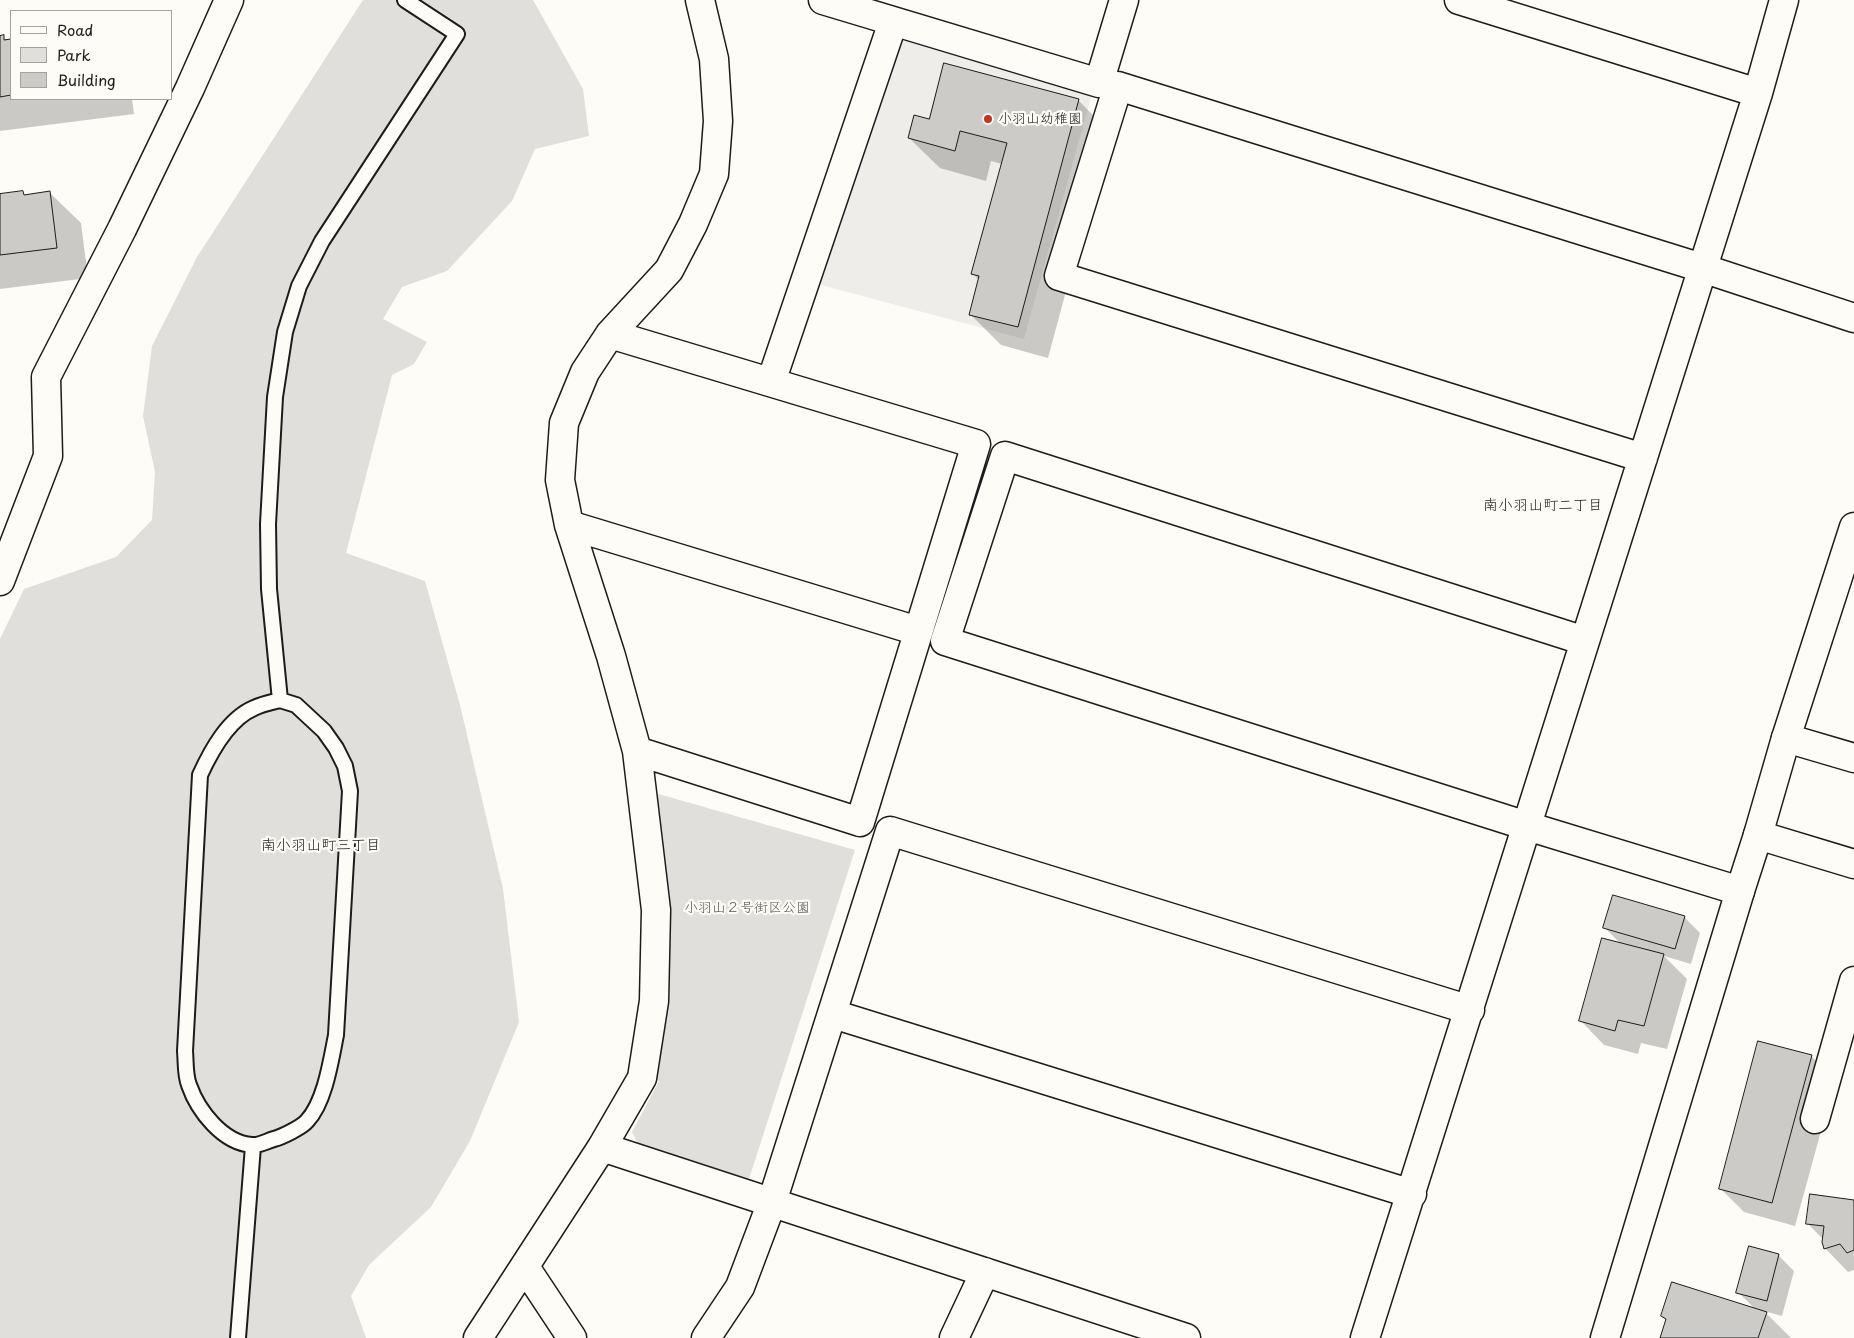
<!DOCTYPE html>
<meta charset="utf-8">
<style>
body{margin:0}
#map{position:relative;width:1854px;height:1338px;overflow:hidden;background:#fdfcf7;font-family:"Playpen Sans",sans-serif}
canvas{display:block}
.legend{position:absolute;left:10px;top:10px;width:162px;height:90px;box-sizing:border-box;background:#fdfcf7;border:1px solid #a3a29f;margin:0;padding:6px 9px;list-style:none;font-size:15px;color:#1c1c1c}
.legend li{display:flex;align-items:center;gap:10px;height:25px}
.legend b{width:25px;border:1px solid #a3a29f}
</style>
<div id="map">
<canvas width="1854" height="1338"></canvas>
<ul class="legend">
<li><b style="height:6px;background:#fdfcf7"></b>Road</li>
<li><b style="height:14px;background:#e0dfdb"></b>Park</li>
<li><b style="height:14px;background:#cccbc8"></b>Building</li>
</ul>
</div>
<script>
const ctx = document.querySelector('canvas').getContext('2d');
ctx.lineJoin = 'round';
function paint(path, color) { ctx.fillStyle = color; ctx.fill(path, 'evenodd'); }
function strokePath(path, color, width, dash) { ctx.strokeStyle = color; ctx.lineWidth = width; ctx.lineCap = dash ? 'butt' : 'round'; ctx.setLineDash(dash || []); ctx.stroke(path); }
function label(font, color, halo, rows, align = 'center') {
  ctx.font = font + ' "Playpen Sans","Klee One",sans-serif'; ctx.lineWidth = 4.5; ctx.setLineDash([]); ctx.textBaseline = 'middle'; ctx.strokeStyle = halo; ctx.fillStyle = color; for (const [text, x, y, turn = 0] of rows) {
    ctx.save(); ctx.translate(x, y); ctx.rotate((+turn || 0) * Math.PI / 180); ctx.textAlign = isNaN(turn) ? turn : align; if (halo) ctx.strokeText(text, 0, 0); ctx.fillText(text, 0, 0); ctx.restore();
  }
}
paint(new Path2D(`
 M 900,39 L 1092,94 L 1024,339 L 817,284 Z`), '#eeede9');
paint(new Path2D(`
 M 363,0 L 533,0 L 583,89 L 589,136 L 535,149 L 512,201 L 447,271 L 402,287 L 383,319 L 427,342 L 414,364 L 392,375 L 346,553 L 425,581 L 460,705 L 503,889 L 519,1022 L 470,1141 L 431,1207 L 369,1265 L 351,1296 L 366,1338 L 0,1338 L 0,639 L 24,589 L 116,557 L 152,520 L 155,472 L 143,416 L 152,346 L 197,257 Z
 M 648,791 L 855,850 L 749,1179 L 642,1152 L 632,1132 L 659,1081 L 650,1077 Z`), '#e0dfdb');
paint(new Path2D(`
 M 0,37 L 3,37 L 8,41 L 11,41 L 11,99 L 132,99 L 134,114 L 0,131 Z
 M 1078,100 L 1109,131 L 1048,358 L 1001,345 L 970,314 L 979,280 L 973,274 L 1002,164 L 991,161 L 986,181 L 940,168 L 909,138 L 930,121 Z
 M 23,193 L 26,196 L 50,193 L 81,223 L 88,278 L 0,289 L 0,195 Z
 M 1684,917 L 1700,933 L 1691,964 L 1664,956 L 1687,979 L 1667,1049 L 1641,1043 L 1638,1054 L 1604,1045 L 1581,1021 L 1621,944 L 1604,927 Z
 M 1811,1056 L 1835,1080 L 1795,1226 L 1744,1212 L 1720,1188 Z
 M 1854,1201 L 1854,1270 L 1848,1272 L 1825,1248 L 1823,1239 L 1807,1223 Z
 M 1778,1255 L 1794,1271 L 1782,1316 L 1764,1311 L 1791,1338 L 1662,1338 L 1667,1321 L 1662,1316 L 1755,1309 L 1738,1292 Z`), '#0003');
const building = new Path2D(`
 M 4,35 L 4,40 L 11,39 L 11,95 L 0,97 L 0,36 Z
 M 944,63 L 1079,99 L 1018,327 L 969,315 L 979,276 L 971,274 L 1007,143 L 960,131 L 955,151 L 908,138 L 914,115 L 929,119 Z
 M 23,191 L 24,195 L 50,191 L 57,248 L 0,255 L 0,194 Z
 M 1613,895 L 1685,916 L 1675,949 L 1603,928 Z
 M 1602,938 L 1664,954 L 1644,1026 L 1618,1020 L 1615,1031 L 1579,1021 Z
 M 1758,1041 L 1812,1055 L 1772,1203 L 1719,1189 Z
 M 1810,1194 L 1854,1200 L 1854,1250 L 1847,1253 L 1840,1244 L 1824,1249 L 1822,1242 L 1824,1226 L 1806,1224 Z
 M 1749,1246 L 1779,1254 L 1767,1301 L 1736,1293 Z
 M 1672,1282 L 1767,1312 L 1758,1338 L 1660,1338 L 1666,1319 L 1661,1316 Z`);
paint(building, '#cccbc8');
strokePath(building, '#1c1c1c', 1);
const service = new Path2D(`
 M 280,700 L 296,705 L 324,731 L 336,748 L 345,766 L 350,791 L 336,1035 C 331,1060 325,1102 307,1121 C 302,1127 282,1137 274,1139 C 267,1141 259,1146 252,1145 C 223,1143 198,1111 189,1085 C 185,1075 186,1062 185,1051 L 200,775 C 211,751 228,719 254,708 C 262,704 272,702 280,700 Z
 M 280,700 L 269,589 L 268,524 L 275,397 L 285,332 L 299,286 L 322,241 L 457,34 L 405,0
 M 238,1338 L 253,1146`);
const minor = new Path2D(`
 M 823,0 L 1099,83 L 1124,0
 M 1459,0 L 1758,93
 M 610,334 L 976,444 L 860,822 L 637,751
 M 771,382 L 893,22
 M 1643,458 L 1059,276 L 1118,86 L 1702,268 L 1854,318
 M 569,525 L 918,631
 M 0,581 L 48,456 L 46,377 L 122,229 L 190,88 L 229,0
 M 1585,641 L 1005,456 L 945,641 L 1527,826 L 1740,891
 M 1786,738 L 1854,758
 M 1758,835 L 1854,864
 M 833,1014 L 1412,1194
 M 1815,1119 L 1854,981
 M 602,1147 L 1186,1338
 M 525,1267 L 572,1338
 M 478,1338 L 602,1147 L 642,1078 L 654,1001 L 656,910 L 637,751 L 611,656 L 569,525 L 560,480 L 564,423 L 585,372 L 610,334 L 669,270 L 693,224 L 714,174 L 718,121 L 714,59 L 700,0
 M 706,1338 L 740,1287 L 772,1202 L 890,831 L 1470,1010
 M 954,1338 L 985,1272
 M 1365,1338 L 1758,93 L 1784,0`);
const tertiary = new Path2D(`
 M 1605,1338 L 1740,891 L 1758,835 L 1786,738 L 1854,527`);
strokePath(service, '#1c1c1c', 18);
strokePath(minor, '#1c1c1c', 31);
strokePath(tertiary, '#1c1c1c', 31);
strokePath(service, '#fdfcf7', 14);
strokePath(minor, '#fdfcf7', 28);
strokePath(tertiary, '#fdfcf7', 28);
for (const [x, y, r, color] of [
 [988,119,5,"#c8321e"]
]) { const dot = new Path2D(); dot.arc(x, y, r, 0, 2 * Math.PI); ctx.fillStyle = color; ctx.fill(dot); strokePath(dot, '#fdfcf7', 2); }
label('14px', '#1c1c1c', '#fdfcf7', [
 ["小羽山幼稚園",998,119]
], 'left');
label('14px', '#575655', '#fdfcf7', [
 ["小羽山２号街区公園",747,908]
]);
label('15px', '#1c1c1c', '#fdfcf7', [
 ["南小羽山町二丁目",1543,506],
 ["南小羽山町三丁目",321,846]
]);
</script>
